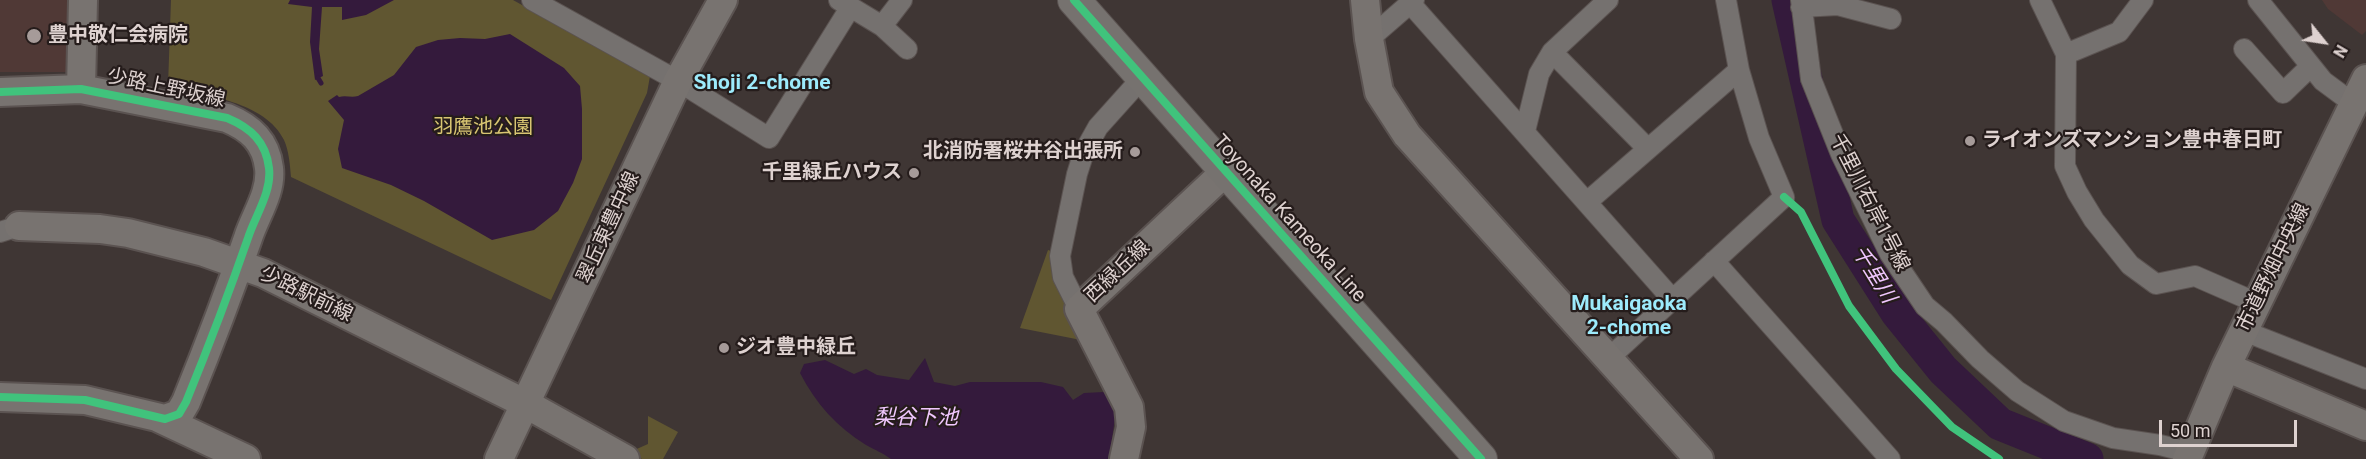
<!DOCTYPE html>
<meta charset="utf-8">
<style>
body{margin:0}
#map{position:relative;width:2366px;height:459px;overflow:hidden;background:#3f3634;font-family:Roboto,sans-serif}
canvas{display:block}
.north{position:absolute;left:2294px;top:12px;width:60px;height:60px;-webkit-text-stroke:4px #251c1b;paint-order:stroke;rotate:120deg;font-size:16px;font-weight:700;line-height:24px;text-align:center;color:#ded2d0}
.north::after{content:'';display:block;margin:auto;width:21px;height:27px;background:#ded2d0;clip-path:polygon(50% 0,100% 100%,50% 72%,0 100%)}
.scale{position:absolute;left:2159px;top:420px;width:138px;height:27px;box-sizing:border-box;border:3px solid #ded2d0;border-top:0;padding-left:8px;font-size:18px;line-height:21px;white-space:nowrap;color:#ded2d0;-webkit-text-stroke:4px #251c1b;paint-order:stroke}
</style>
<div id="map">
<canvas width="2366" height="459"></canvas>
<div class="north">N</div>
<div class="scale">50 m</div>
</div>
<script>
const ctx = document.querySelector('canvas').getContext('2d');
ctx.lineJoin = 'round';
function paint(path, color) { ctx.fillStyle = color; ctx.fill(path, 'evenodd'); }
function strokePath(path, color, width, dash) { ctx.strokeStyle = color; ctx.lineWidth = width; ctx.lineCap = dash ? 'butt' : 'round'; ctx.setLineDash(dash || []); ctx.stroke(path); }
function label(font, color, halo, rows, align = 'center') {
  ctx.font = font + ' Roboto,"Noto Sans JP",sans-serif'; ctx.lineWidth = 4.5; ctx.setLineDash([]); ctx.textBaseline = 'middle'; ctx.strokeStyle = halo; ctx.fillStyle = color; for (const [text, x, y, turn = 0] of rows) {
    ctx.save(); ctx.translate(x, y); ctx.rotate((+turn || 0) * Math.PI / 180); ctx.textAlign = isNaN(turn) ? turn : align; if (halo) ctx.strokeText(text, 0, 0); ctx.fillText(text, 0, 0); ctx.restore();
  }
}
paint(new Path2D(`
 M 0,0 L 68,0 L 67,72 L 0,72 Z
 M 2322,0 L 2366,0 L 2366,31 L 2362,35 L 2328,9 Z`), '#503936');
paint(new Path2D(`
 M 171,0 L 513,0 L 650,76 L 647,93 L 551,300 L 291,177 C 290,165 289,151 284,140 C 266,102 204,95 168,86 Z
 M 1048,250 L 1051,251 L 1052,272 L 1081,340 L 1020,328 Z
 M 648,416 L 678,432 L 663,459 L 642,459 L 630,452 L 648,444 Z`), '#605631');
paint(new Path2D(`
 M 290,0 L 394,0 L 366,15 L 342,20 L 342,7 L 322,7 L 319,49 L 323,76 L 315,80 L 310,42 L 312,7 L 288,4 Z
 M 510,34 L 564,68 L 580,86 L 582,109 L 582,159 L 573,183 L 558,211 L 534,230 L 492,240 L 424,201 L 391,185 L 342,168 L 338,149 L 344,120 L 328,101 L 337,95 L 339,97 C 346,95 351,98 358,96 L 394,75 L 416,47 L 438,40 L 460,38 L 485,39 Z
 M 925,358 L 934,382 L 955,386 L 970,382 L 1041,382 L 1063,387 L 1073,400 L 1084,393 L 1104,392 L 1116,411 L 1109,459 L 891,459 C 883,453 875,450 866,445 C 837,427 816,404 800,373 L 804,364 L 825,360 L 854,374 L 866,369 L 877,375 L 909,380 Z`), '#341a3c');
strokePath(new Path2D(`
 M 318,78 L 321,83`), '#341a3c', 5);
strokePath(new Path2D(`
 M 1788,0 L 1838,220 L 1897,313 L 1943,370 L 2000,424 L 2087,459`), '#341a3c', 33);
const street = new Path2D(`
 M 532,0 L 678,81 L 769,138 L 850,8
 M 839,0 L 882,26 L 907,49
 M 1801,0 L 1811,79 L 1841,154 L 1890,254 L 1925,306 L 1944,322 L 1980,359 L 2017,391 L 2064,421 L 2113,438 L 2160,445 L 2180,450 L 2192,459
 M 2040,0 L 2066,54 L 2065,166 L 2077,192 L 2094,220 L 2130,265 L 2156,284 L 2195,276 L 2257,303
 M 2258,0 L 2323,81 L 2354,104
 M 1410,3 L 1673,300
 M 1801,7 L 1838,5 L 1891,19
 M 882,26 L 902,0
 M 1369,39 L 1414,0
 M 2244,49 L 2283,93 L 2311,66
 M 1552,52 L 1648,149
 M 2066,54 L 2119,32 L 2143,0
 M 1525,131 L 1539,74 L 1552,52 L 1608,0
 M 1587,202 L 1739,70
 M 0,232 L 19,226
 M 1714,261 L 1890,459
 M 1079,309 L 1063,277 L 1060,256 L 1077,174 L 1084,152 L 1098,127 L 1142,78
 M 2244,331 L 2366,379
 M 1609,358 L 1784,197 L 1759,138 L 1739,70 L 1726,0`);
const secondary = new Path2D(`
 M 1365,0 L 1369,39 L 1379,92 L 1407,135 L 1699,459
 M 81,89 L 83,0
 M 0,92 L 81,89 L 227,118 C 251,128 266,142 269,168 C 272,192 255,216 248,238 C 229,293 208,348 186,402 L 179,414 L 165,419 L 85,400 L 0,397
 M 19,226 L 100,229 L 128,233 L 204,252 L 263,273 L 526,404 L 625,459
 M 2226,367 L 2366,426
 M 159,418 L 246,459
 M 499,459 L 678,81 L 723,0
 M 1124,459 L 1131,427 L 1129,407 L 1079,309 L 1225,172
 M 2187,459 L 2226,367 L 2366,79`);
const primary = new Path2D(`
 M 1074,0 L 1481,459`);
strokePath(street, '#5b5351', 22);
strokePath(secondary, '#5b5351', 32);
strokePath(primary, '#5b5351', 34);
strokePath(street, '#75716f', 20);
strokePath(secondary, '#787370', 28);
strokePath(primary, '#76726f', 32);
strokePath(new Path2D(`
 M 1074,0 L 1481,459
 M 0,92 L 81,89 L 227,118 C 251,128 266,142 269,168 C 272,192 255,216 248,238 C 229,293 208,348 186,402 L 179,414 L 165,419 L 85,400 L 0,397
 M 1784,197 L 1801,212 L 1849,306 L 1896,369 L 1952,427 L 1999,459`), '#40c37c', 8);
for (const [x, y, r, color] of [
 [34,36,8,"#a69b99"],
 [1970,141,6,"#a69b99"],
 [1135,152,6,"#a69b99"],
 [914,173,6,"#a69b99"],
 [724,348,6,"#a69b99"]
]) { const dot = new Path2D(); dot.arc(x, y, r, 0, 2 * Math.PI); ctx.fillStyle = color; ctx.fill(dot); strokePath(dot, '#251c1b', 2); }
label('bold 20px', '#ded2d0', '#251c1b', [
 ["豊中敬仁会病院",48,36],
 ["ライオンズマンション豊中春日町",1982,141],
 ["北消防署桜井谷出張所",1123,152,"right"],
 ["千里緑丘ハウス",902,173,"right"],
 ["ジオ豊中緑丘",736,348]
], 'left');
label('20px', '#ded2d0', '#251c1b', [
 ["少路上野坂線",166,89,12],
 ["千里川右岸1号線",1869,203,63],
 ["Toyonaka Kameoka Line",1289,219,48],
 ["翠丘東豊中線",609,228,-65],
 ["市道野畑中央線",2274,268,-64],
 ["西緑丘線",1118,272,-43],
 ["少路駅前線",306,295,26]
]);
label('20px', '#d8c572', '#251c1b', [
 ["羽鷹池公園",483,128]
]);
label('bold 21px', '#9debfc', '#251c1b', [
 ["Shoji 2-chome",762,84],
 ["Mukaigaoka",1629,305],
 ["2-chome",1629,329]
]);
label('italic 21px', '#f0c7fe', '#251c1b', [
 ["千里川",1873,275,58],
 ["梨谷下池",916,419]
]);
</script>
